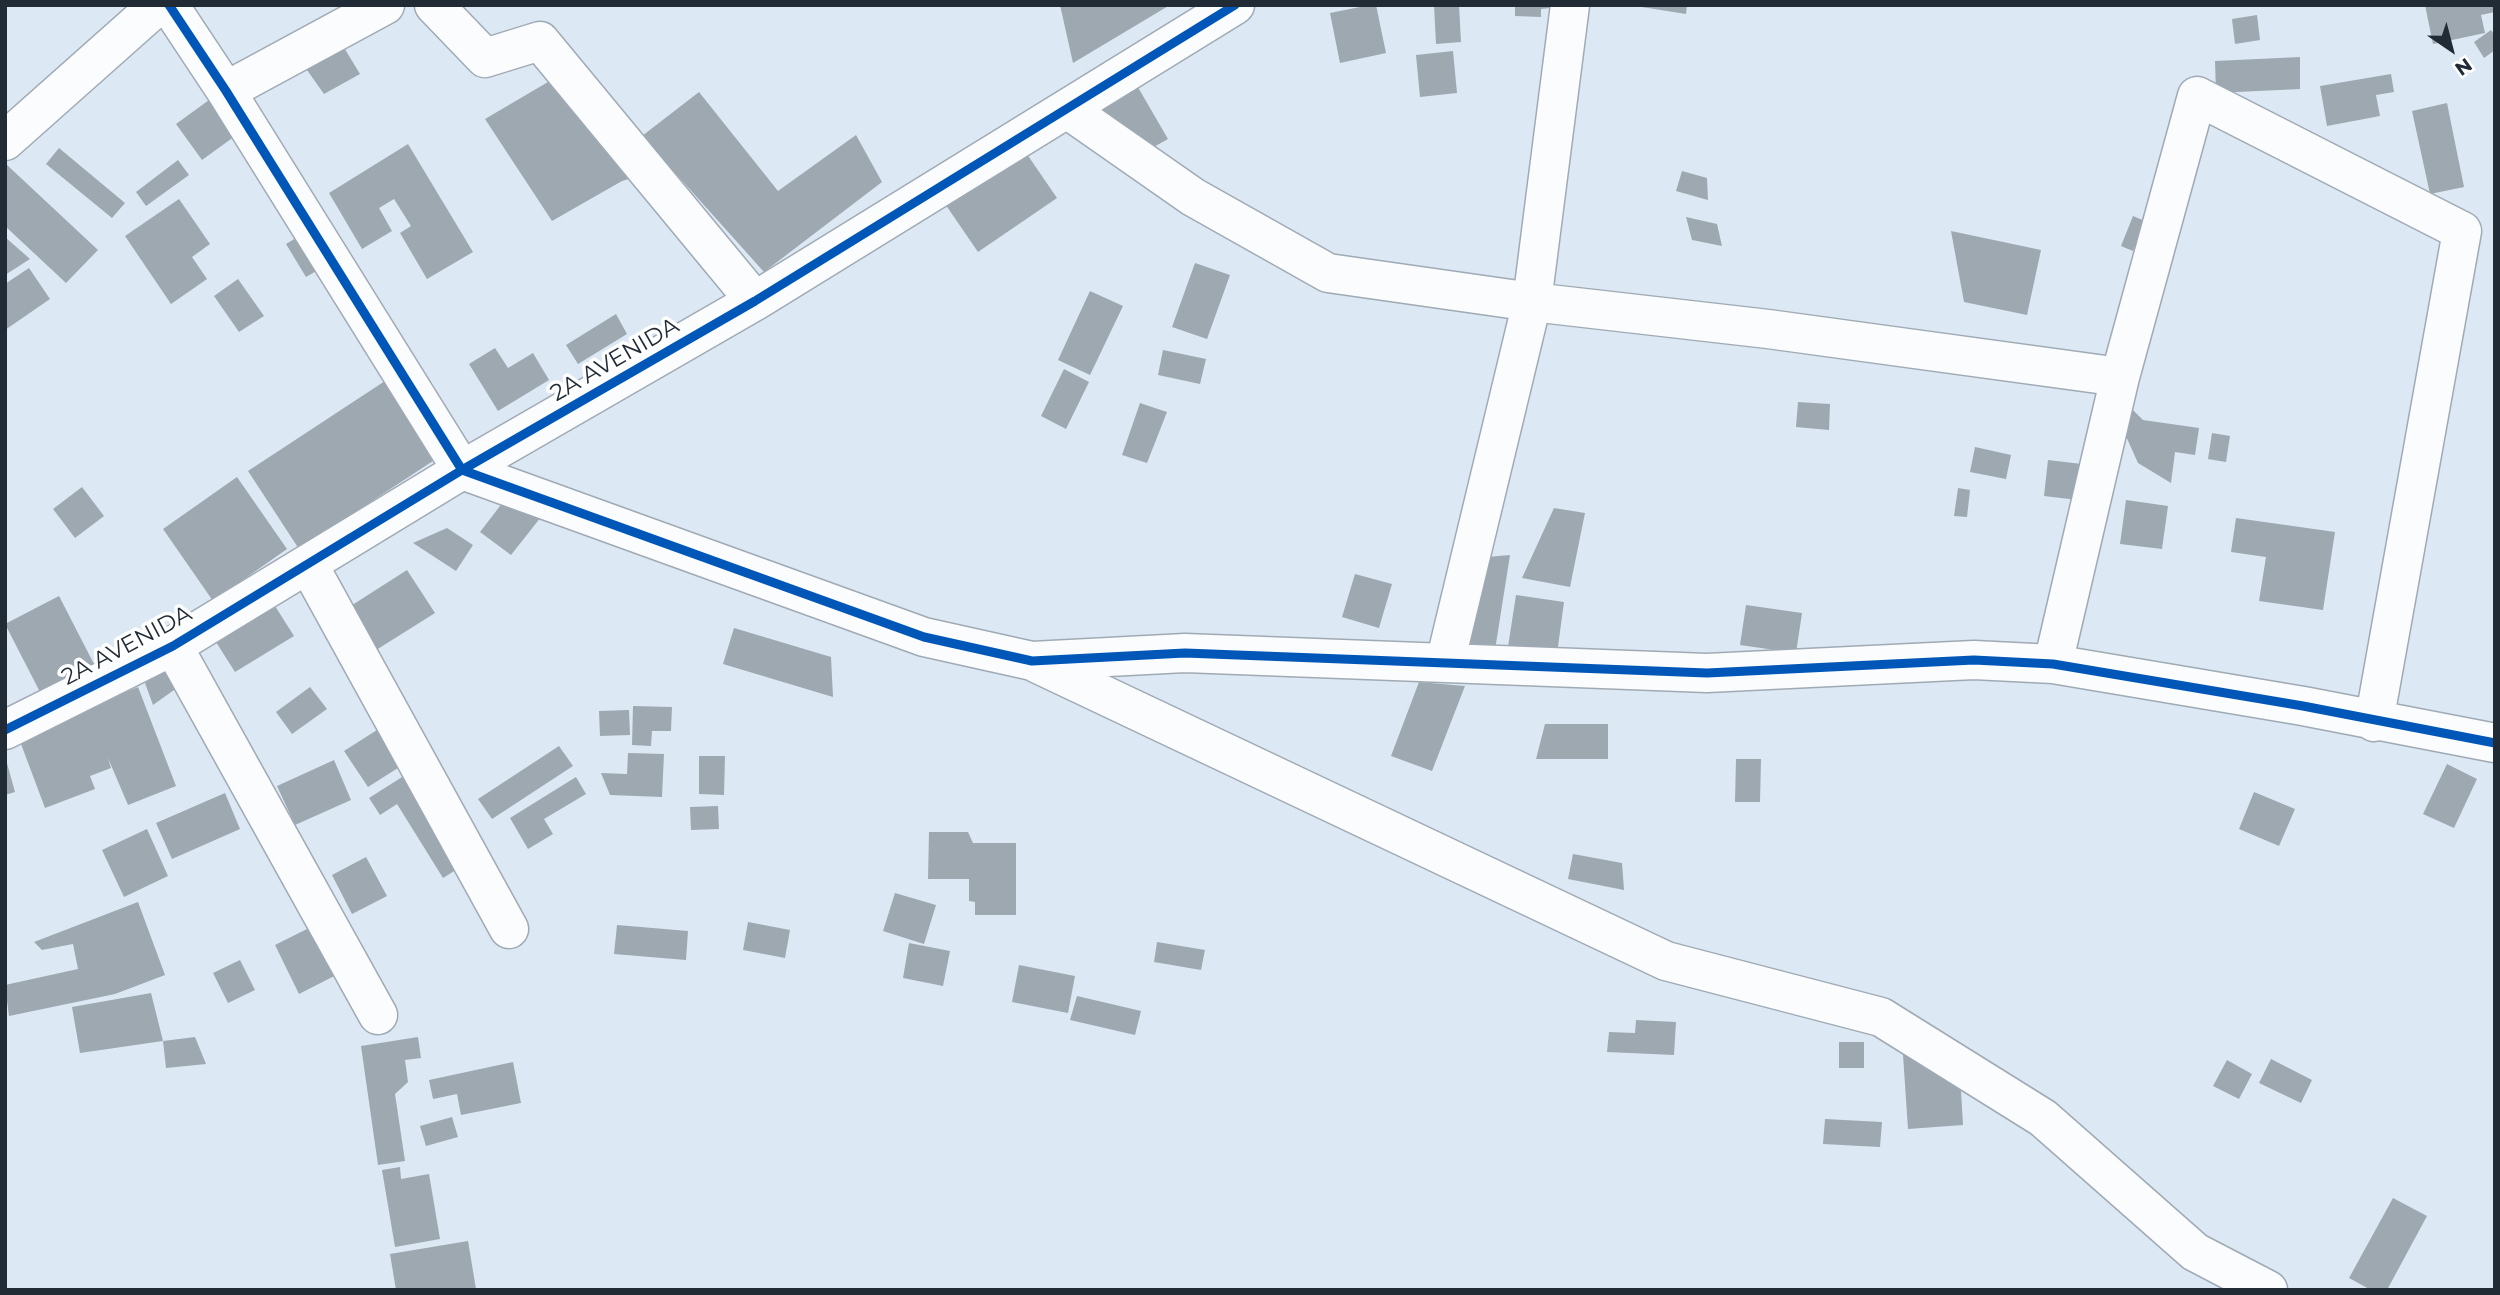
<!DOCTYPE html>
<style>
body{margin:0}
#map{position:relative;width:2500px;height:1295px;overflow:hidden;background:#dce8f4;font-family:Montserrat,sans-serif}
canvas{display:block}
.frame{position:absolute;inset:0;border:7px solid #202b36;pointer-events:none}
.north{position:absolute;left:2416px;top:14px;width:70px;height:70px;-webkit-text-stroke:5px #fff;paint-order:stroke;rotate:145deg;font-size:19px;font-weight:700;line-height:28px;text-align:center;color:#202b36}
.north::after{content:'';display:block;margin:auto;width:24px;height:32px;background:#202b36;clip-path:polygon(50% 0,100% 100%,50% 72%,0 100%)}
</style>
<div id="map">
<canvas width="2500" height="1295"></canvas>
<div class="frame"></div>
<div class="north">N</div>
</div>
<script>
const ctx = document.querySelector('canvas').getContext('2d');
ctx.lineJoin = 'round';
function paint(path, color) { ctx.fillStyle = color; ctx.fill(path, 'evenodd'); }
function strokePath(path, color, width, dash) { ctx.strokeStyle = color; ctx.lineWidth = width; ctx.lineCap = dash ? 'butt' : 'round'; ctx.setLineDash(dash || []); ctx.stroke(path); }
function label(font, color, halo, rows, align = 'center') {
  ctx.font = font + ' Montserrat,sans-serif'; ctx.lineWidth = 7; ctx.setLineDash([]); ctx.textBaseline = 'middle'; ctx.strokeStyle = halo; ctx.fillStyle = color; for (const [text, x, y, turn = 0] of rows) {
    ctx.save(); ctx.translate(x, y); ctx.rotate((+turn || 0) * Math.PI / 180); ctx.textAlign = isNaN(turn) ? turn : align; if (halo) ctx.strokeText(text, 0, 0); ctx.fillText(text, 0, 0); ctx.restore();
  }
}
paint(new Path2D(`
 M 1060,5 L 1170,5 L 1073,63 Z
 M 1370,5 L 1376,5 L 1386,53 L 1340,63 L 1330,13 Z
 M 1434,5 L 1459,5 L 1461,42 L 1436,44 Z
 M 1515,5 L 1550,5 L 1550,8 L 1541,9 L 1541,17 L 1515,16 Z
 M 1629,5 L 1687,5 L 1686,14 Z
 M 2425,5 L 2495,5 L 2495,12 L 2481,15 L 2485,33 L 2433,44 Z
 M 2257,15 L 2260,40 L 2235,44 L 2232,19 Z
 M 2491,30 L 2495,36 L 2495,50 L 2484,58 L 2474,42 Z
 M 343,46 L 360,74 L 324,94 L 302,63 Z
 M 1453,51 L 1457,93 L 1420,97 L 1416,55 Z
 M 2300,57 L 2300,89 L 2216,93 L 2215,61 Z
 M 2391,74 L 2394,92 L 2376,95 L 2380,116 L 2327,126 L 2320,86 Z
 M 1132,77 L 1168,139 L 1143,153 L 1088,102 Z
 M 548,82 L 638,176 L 622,181 L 552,221 L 485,119 Z
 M 699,92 L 778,191 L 856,135 L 882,182 L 764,272 L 642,136 Z
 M 216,95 L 242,131 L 202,160 L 176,124 Z
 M 2447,103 L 2464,187 L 2430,194 L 2412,111 Z
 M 408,144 L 473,252 L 427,279 L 400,233 L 411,226 L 394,199 L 379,208 L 392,231 L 362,249 L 329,193 Z
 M 1020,144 L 1057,198 L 978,252 L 941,198 Z
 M 59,148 L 125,203 L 112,218 L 46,164 Z
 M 178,160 L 189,175 L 146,206 L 136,192 Z
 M 7,165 L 98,250 L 66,283 L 5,226 Z
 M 1682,171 L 1707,178 L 1708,200 L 1676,191 Z
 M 179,199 L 210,244 L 192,257 L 207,279 L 171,304 L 125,236 Z
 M 2133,216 L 2145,221 L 2133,251 L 2121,246 Z
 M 1686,217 L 1717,224 L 1722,246 L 1692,240 Z
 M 1951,231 L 2041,250 L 2027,315 L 1964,302 Z
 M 306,232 L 325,266 L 306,277 L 286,244 Z
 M 5,237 L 30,259 L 5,275 Z
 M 1195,263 L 1230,275 L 1207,339 L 1172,327 Z
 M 29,268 L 50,299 L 5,330 L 5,284 Z
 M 238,279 L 264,316 L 239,332 L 214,296 Z
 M 1090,291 L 1123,306 L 1090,375 L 1058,360 Z
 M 616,314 L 627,334 L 578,364 L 566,345 Z
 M 495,348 L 508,368 L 533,353 L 549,380 L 498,411 L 469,364 Z
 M 1163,350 L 1206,359 L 1200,384 L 1158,375 Z
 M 1064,369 L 1089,382 L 1066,429 L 1041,416 Z
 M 385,381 L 436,459 L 299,549 L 248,471 Z
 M 1798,402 L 1830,404 L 1829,430 L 1796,427 Z
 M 1140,403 L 1167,412 L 1147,463 L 1122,455 Z
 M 2131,408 L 2143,420 L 2199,428 L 2195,455 L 2175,452 L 2171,483 L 2138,463 L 2116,414 Z
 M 2212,433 L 2230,436 L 2226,462 L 2208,459 Z
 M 1975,447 L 2011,455 L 2006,479 L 1970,472 Z
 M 2048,460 L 2090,465 L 2086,501 L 2044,496 Z
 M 237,477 L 287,549 L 213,601 L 163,529 Z
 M 82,487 L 104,516 L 75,538 L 53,509 Z
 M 1958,488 L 1970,490 L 1967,517 L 1954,516 Z
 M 510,493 L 541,517 L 511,555 L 480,532 Z
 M 2126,500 L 2168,506 L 2162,549 L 2120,544 Z
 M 1554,508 L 1585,513 L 1570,587 L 1522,578 Z
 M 2236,518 L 2335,532 L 2323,610 L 2259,601 L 2266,557 L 2231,552 Z
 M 447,528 L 473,545 L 456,571 L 413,543 Z
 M 1510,555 L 1495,650 L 1462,645 L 1476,558 Z
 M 407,570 L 435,613 L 373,652 L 346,609 Z
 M 1355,574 L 1392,584 L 1379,628 L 1342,617 Z
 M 1516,595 L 1564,602 L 1557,654 L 1508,647 Z
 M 59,596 L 94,664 L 40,692 L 5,624 Z
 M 1746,605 L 1802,613 L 1796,653 L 1740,645 Z
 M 275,606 L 294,636 L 235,672 L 216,642 Z
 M 734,628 L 831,657 L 833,697 L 723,664 Z
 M 168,667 L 181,685 L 153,705 L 145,683 Z
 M 1419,682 L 1465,686 L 1432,771 L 1391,756 Z
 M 138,687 L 176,786 L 128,805 L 108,758 L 111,768 L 90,776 L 95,789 L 45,808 L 18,736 Z
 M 310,687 L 327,709 L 292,734 L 276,712 Z
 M 633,706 L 672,707 L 671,731 L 652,731 L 651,746 L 632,745 Z
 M 629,710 L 630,735 L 600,736 L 599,711 Z
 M 1545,724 L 1608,724 L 1608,759 L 1536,759 Z
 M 377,730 L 401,766 L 368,787 L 344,751 Z
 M 559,746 L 573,766 L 492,819 L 478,799 Z
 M 628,753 L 664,754 L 662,797 L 610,795 L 601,773 L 627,774 Z
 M 5,756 L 15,792 L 5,795 Z
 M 699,756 L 725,756 L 724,795 L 699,794 Z
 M 1736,759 L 1761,759 L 1760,802 L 1735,802 Z
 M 334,760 L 351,800 L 295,825 L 277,786 Z
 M 2447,764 L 2477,779 L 2454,828 L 2423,814 Z
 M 410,772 L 467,863 L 443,878 L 397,804 L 380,815 L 369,798 Z
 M 576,777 L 586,794 L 544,819 L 553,834 L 528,849 L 510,818 Z
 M 2254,792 L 2295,809 L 2279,846 L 2239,829 Z
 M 225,793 L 240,829 L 172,859 L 156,823 Z
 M 718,806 L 719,829 L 691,830 L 690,807 Z
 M 147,829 L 168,876 L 124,897 L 102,850 Z
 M 929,832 L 968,832 L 973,843 L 1016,843 L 1016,915 L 975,915 L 975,902 L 969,901 L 969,879 L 928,879 Z
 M 1573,854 L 1622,863 L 1624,890 L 1568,879 Z
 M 366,857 L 387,896 L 352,914 L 332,875 Z
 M 895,893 L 936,905 L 924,944 L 883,931 Z
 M 138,902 L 165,975 L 115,994 L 9,1016 L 5,985 L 78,969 L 73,944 L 42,950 L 34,942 Z
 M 321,922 L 346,970 L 299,994 L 275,945 Z
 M 748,922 L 790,930 L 785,958 L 743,950 Z
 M 617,925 L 688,931 L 686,960 L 614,954 Z
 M 1157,942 L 1205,950 L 1201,970 L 1154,962 Z
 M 909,943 L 950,951 L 943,986 L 903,978 Z
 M 240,960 L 255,990 L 228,1003 L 213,973 Z
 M 1019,965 L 1075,976 L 1068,1013 L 1012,1002 Z
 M 151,993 L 163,1041 L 80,1053 L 72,1007 Z
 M 1077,996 L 1141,1011 L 1135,1035 L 1070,1020 Z
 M 1636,1020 L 1676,1022 L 1674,1055 L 1607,1052 L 1609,1032 L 1635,1033 Z
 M 195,1037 L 206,1064 L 166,1068 L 163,1041 Z
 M 418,1037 L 421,1058 L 405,1060 L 408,1082 L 395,1094 L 405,1161 L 378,1165 L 361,1046 Z
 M 1902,1040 L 1960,1074 L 1963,1125 L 1908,1129 Z
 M 1839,1042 L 1864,1042 L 1864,1068 L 1839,1068 Z
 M 2271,1059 L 2312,1080 L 2301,1103 L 2259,1083 Z
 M 2227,1060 L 2252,1074 L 2239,1099 L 2213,1086 Z
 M 513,1062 L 521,1103 L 461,1115 L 457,1094 L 433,1099 L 429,1080 Z
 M 452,1117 L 458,1137 L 426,1146 L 420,1126 Z
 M 1825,1119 L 1882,1122 L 1880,1147 L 1823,1144 Z
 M 400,1167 L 401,1179 L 429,1174 L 440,1239 L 395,1247 L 382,1170 Z
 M 2393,1198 L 2427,1216 L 2387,1290 L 2371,1290 L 2349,1278 Z
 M 468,1241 L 476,1289 L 396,1290 L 390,1254 Z`), '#9da8b1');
const minor = new Path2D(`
 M 169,5 L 226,91 L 462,470 L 924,637 L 1032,661 L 1185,653 L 1707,673 L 1974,660 L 2053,664 L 2303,706 L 2495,743
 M 434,5 L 485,58 L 540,41 L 755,301
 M 226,91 L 385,5
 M 1067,109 L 1193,197 L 1328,273 L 1532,302 L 1768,329 L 2120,377
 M 5,141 L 158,5
 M 308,564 L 509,929
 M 173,646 L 378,1015
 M 1036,663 L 1666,961 L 1881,1017 L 2043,1118 L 2195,1252 L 2268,1290
 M 1445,663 L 1532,302 L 1570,5
 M 2053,664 L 2120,377 L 2197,96 L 2462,231 L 2374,722
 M 5,730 L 173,646 L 462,470 L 755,301 L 1235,5`);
strokePath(minor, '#a0aab4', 41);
strokePath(minor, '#fafcfd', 38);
strokePath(new Path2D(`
 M 169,5 L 226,91 L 462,470 L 924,637 L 1032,661 L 1185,653 L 1707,673 L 1974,660 L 2053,664 L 2303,706 L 2495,743
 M 5,730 L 173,646 L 462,470 L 755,301 L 1235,5`), '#0057b8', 9);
label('23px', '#202b36', '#fff', [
 ["2A AVENIDA",615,360,-30],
 ["2A AVENIDA",127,646,-28]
]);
</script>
